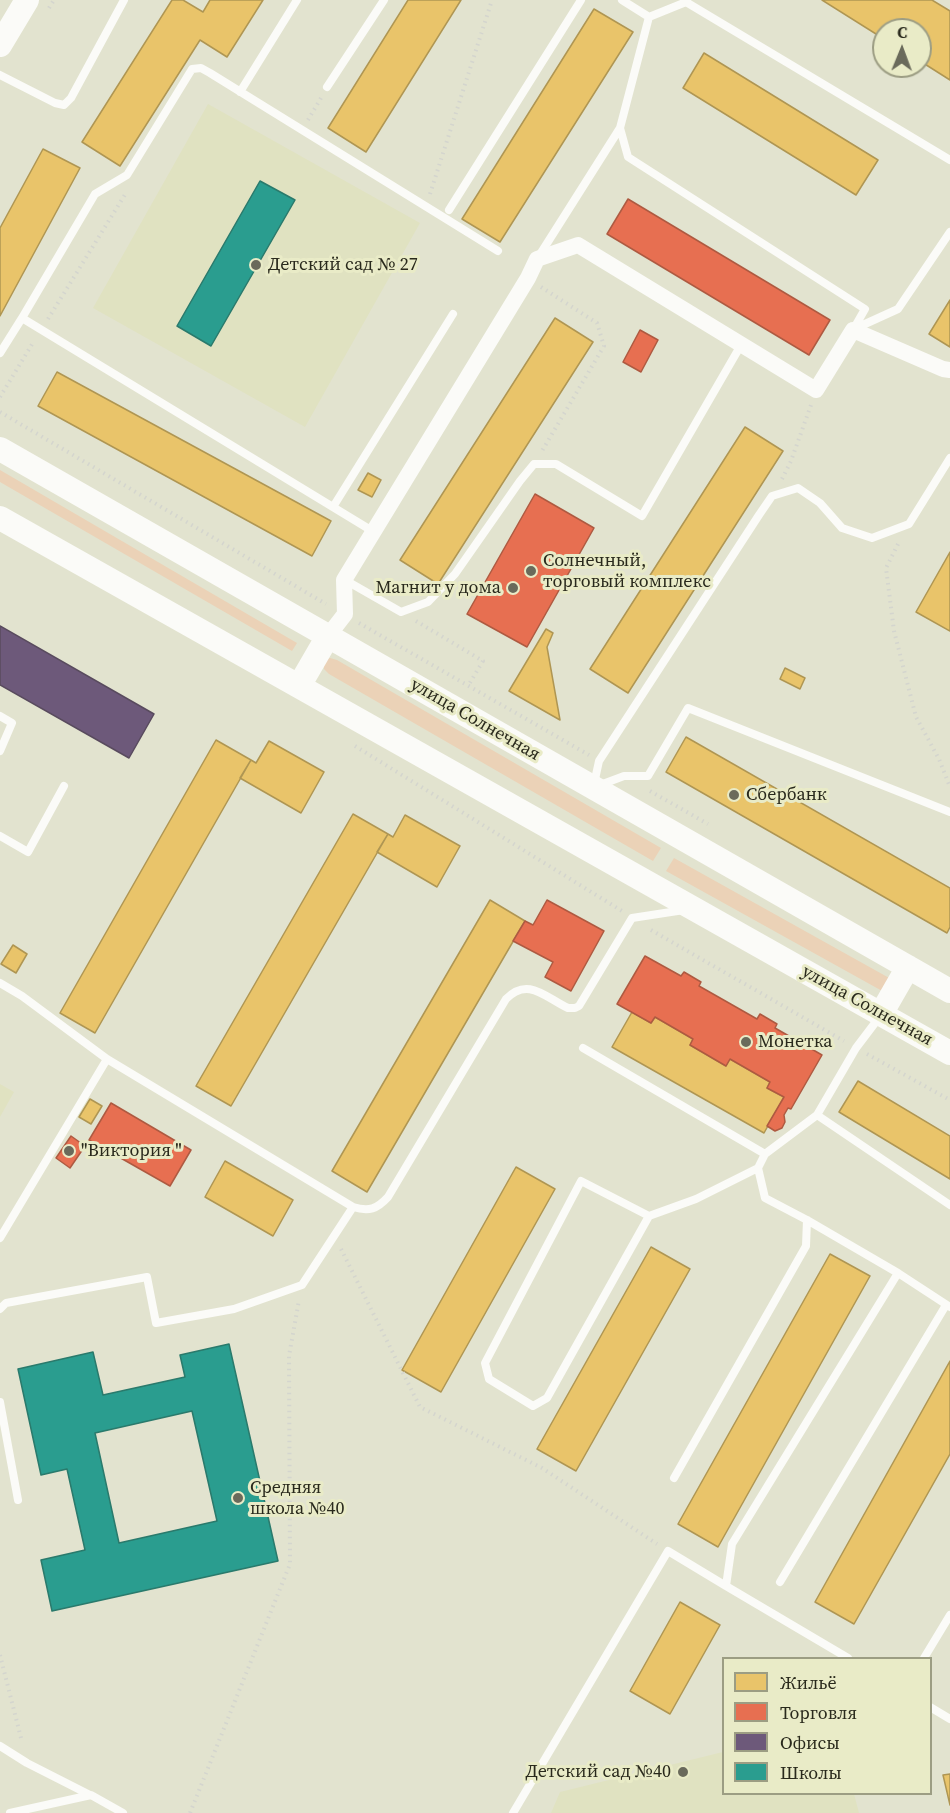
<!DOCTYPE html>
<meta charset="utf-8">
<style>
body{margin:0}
#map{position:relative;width:950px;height:1813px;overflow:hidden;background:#e2e3cf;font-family:"Source Serif 4",serif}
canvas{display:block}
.legend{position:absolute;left:722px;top:1657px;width:210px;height:138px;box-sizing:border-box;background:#e9ebc7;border:2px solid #9c9d83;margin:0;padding:8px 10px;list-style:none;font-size:18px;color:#29291c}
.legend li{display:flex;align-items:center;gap:12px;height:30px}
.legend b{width:30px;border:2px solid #9c9d83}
.north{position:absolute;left:872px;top:18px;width:60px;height:60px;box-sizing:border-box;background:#e9ebc7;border:2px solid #9c9d83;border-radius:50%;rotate:1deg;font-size:16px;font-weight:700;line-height:24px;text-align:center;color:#29291c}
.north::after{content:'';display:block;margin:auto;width:21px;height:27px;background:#6a6a5b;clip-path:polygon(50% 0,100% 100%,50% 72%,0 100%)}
</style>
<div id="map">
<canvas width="950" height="1813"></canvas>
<ul class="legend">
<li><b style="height:16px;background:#e9c46a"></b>Жильё</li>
<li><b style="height:16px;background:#e76f51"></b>Торговля</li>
<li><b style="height:16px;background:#6d597a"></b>Офисы</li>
<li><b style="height:16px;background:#2a9d8f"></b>Школы</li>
</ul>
<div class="north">С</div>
</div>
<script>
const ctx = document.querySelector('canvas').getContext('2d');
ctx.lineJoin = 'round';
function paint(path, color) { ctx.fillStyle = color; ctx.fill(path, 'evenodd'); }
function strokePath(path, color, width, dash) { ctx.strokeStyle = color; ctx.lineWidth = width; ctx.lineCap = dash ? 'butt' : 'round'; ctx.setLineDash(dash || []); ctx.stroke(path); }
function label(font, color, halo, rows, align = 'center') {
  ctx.font = font + ' "Source Serif 4",serif'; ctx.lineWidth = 6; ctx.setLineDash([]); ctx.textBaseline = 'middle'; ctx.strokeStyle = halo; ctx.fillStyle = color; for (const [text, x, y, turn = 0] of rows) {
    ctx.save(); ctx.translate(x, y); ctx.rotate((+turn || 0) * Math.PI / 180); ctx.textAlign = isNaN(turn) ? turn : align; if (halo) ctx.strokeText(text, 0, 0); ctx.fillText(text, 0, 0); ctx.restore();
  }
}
paint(new Path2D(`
 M 208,104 L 420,223 L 305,427 L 93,308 Z
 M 0,1084 L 14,1092 L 0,1117 Z
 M 723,1752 L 724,1794 L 854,1794 L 859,1813 L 551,1813 L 560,1792 Z`), '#e0e2c1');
paint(new Path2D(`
 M 0,470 L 297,643 L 292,651 L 0,482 Z
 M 330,658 L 337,660 L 661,848 L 653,861 L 329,674 L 324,669 L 324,665 L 327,659 Z
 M 674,858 L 891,979 L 884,992 L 666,871 Z`), '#ebd2b7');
const homes = new Path2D(`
 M 172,0 L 183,0 L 203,12 L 210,0 L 263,0 L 227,57 L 200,40 L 120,166 L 82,142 Z
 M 408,0 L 461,0 L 366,152 L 328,128 Z
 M 822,0 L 932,0 L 950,11 L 950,80 L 920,61 L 920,30 L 884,30 L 884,39 Z
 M 594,9 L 633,32 L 500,242 L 462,219 Z
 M 704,53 L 878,160 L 856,195 L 683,88 Z
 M 43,149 L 80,168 L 0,316 L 0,228 Z
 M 950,300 L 950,347 L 929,334 Z
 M 555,318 L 593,342 L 438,584 L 400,560 Z
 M 57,372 L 331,521 L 312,556 L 38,406 Z
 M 745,427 L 783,451 L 628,693 L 590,669 Z
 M 368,473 L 381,480 L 372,497 L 358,490 Z
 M 950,552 L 950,631 L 916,612 Z
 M 546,629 L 553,633 L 547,647 L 560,720 L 509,691 Z
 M 785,668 L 805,678 L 800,689 L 780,679 Z
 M 686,737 L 950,888 L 950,927 L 947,933 L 666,772 Z
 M 216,740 L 251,760 L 95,1033 L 60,1013 Z
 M 269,741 L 324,772 L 301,813 L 240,778 L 251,760 L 256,763 Z
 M 353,814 L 388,834 L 231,1106 L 196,1086 Z
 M 405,815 L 460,846 L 437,887 L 377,852 L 388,834 L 393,837 Z
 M 490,900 L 525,921 L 367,1192 L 332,1171 Z
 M 13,945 L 27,954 L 16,973 L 1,964 Z
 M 632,1012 L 651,1023 L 655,1017 L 693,1039 L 690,1045 L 726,1066 L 730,1059 L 770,1082 L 767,1088 L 784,1097 L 764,1133 L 612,1047 Z
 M 858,1081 L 950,1136 L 950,1179 L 839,1112 Z
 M 90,1099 L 102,1106 L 91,1124 L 79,1117 Z
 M 225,1161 L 293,1200 L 273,1236 L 205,1197 Z
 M 516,1167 L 555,1189 L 441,1392 L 402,1370 Z
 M 651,1247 L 690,1269 L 576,1471 L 537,1449 Z
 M 830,1254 L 870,1276 L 718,1547 L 678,1524 Z
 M 950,1361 L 950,1454 L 854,1624 L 815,1602 Z
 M 680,1602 L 720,1625 L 670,1714 L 630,1691 Z
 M 950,1774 L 950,1805 L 943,1775 Z`);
paint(homes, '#e9c46a');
strokePath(homes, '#af9653', 1.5);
const shops = new Path2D(`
 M 628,199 L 830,320 L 809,355 L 607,234 Z
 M 640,330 L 658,340 L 641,372 L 623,362 Z
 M 535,494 L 594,528 L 527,647 L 467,614 Z
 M 547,900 L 604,931 L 571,991 L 545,977 L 553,962 L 513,941 L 525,921 L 533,925 Z
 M 645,956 L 681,976 L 684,972 L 701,982 L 699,986 L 757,1019 L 760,1014 L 777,1024 L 775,1028 L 822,1055 L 791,1109 L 788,1108 L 784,1115 L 785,1122 L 782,1128 L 775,1131 L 767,1126 L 784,1097 L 767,1088 L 770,1082 L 730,1059 L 726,1066 L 690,1045 L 693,1039 L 655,1017 L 651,1023 L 617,1004 Z
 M 111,1103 L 191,1150 L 170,1186 L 89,1140 Z
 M 71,1136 L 85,1146 L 70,1168 L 56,1158 Z`);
paint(shops, '#e76f51');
strokePath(shops, '#ae5a41', 1.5);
const offices = new Path2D(`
 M 0,626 L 154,714 L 129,758 L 0,685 Z`);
paint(offices, '#6d597a');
strokePath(offices, '#594b5e', 1.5);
const schools = new Path2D(`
 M 260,181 L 295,200 L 211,346 L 177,326 Z
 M 229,1344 L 278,1561 L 52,1611 L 41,1560 L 85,1550 L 67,1469 L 41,1475 L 18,1369 L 93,1352 L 103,1395 L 185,1377 L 180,1355 ZM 192,1411 L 217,1521 L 119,1543 L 95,1433 Z`);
paint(schools, '#2a9d8f');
strokePath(schools, '#2a7a6c', 1.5);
strokePath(new Path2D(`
 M 49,8 L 54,0
 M 308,120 L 321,98
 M 430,194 L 492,0
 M 541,287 L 597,323 L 604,346 L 542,451
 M 48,319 L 126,193
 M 0,397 L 34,341
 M 0,412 L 326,604
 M 782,479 L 791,461 L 811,405
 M 898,544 L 886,568 L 894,631 L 916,717 L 939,759 L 950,787
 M 416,621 L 483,661 L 468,686
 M 359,623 L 589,755
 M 355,746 L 622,911
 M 650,791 L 708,824
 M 651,930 L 844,1041
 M 867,1054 L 950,1100
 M 341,1249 L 420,1407 L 542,1468 L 657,1544
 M 0,1655 L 22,1742
 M 190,1813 L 290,1564 L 289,1356 L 299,1300`), '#d4d5ce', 4, [1.5, 4.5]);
strokePath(new Path2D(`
 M 622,0 L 649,17
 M 687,0 L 686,2 L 649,17 L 620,128 L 628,157 L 865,309 L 853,330
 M 686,2 L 950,160
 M 0,75 L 55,103 L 64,105 L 71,98 L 124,0
 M 327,87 L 384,0
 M 240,92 L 297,0
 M 449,210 L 581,0
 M 539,256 L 620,128
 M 22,318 L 95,194 L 127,175 L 192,69 L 201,68 L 210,73 L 498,251
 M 854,329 L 898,309 L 950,232
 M 0,353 L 22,318 L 374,532
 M 333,507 L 453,314
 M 345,580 L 401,612 L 428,602 L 455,574 L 520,481 L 534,464 L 556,464 L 642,516 L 741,345
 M 0,716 L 12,723 L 0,751
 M 594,784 L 599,761 L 759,515 L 772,496 L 798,488 L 820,503 L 842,528 L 872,538 L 909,524 L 950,458
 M 600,785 L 624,776 L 648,776 L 688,708 L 950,812
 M 0,836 L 28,852 L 64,786
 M 0,983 L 22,996 L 107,1059 L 353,1207 C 369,1212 377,1209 388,1197 L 506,999 C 528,976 546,998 568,1008 L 575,1008 L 579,1006 L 632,918 L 684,910
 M 583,1048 L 765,1154
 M 817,1115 L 950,1205
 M 649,1216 L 581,1181 L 485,1363 L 489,1379 L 533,1406 L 547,1398 L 649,1216 L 696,1199 L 758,1168
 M 0,1238 L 107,1059
 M 898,1273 L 950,1307
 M 0,1309 L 6,1303 L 147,1277 L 156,1323 L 234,1309 L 302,1285 L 353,1207
 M 0,1402 L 18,1500
 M 674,1478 L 806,1246 L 807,1220
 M 780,1582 L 946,1305
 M 848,1658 L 726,1586 L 732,1544 L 898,1273 L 807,1220 L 765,1198 L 758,1168 L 765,1154 L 817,1115 L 856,1048 L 881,1015
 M 924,1658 L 950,1615
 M 930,1707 L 950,1719
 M 0,1746 L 27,1763 L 90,1795
 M 10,1813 L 91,1795 L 123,1813
 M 513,1813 L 668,1551 L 726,1586`), '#fbfbf8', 8);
strokePath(new Path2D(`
 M 328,636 L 345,614 L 344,580 L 528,278 L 537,259 L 578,245 L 816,390 L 853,330 L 943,369 L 950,370`), '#fbfbf8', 16);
strokePath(new Path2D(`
 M 0,45 L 27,0
 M 0,449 L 950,991
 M 0,518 L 950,1053
 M 299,686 L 328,636
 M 881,1014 L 908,967`), '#fbfbf8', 24);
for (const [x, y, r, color] of [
 [256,265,6,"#6a6a5b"],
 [531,571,6,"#6a6a5b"],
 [513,588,6,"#6a6a5b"],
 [734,795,6,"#6a6a5b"],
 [746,1042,6,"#6a6a5b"],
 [69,1151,6,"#6a6a5b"],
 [238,1498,6,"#6a6a5b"],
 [683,1772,6,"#6a6a5b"]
]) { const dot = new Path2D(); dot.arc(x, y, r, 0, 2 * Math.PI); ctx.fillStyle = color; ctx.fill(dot); strokePath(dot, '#e9ebc7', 2); }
label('18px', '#29291c', '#e9ebc7', [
 ["Детский сад № 27",268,265],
 ["Солнечный,",543,561],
 ["торговый комплекс",543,582],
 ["Магнит у дома",501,588,"right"],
 ["Сбербанк",746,795],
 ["Монетка",758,1042],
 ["\"Виктория \"",81,1151],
 ["Средняя",250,1488],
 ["школа №40",250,1509],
 ["Детский сад №40",671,1772,"right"]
], 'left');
label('18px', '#29291c', '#e9ebc7', [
 ["улица Солнечная",475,720,30],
 ["улица Солнечная",867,1006,29]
]);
</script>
